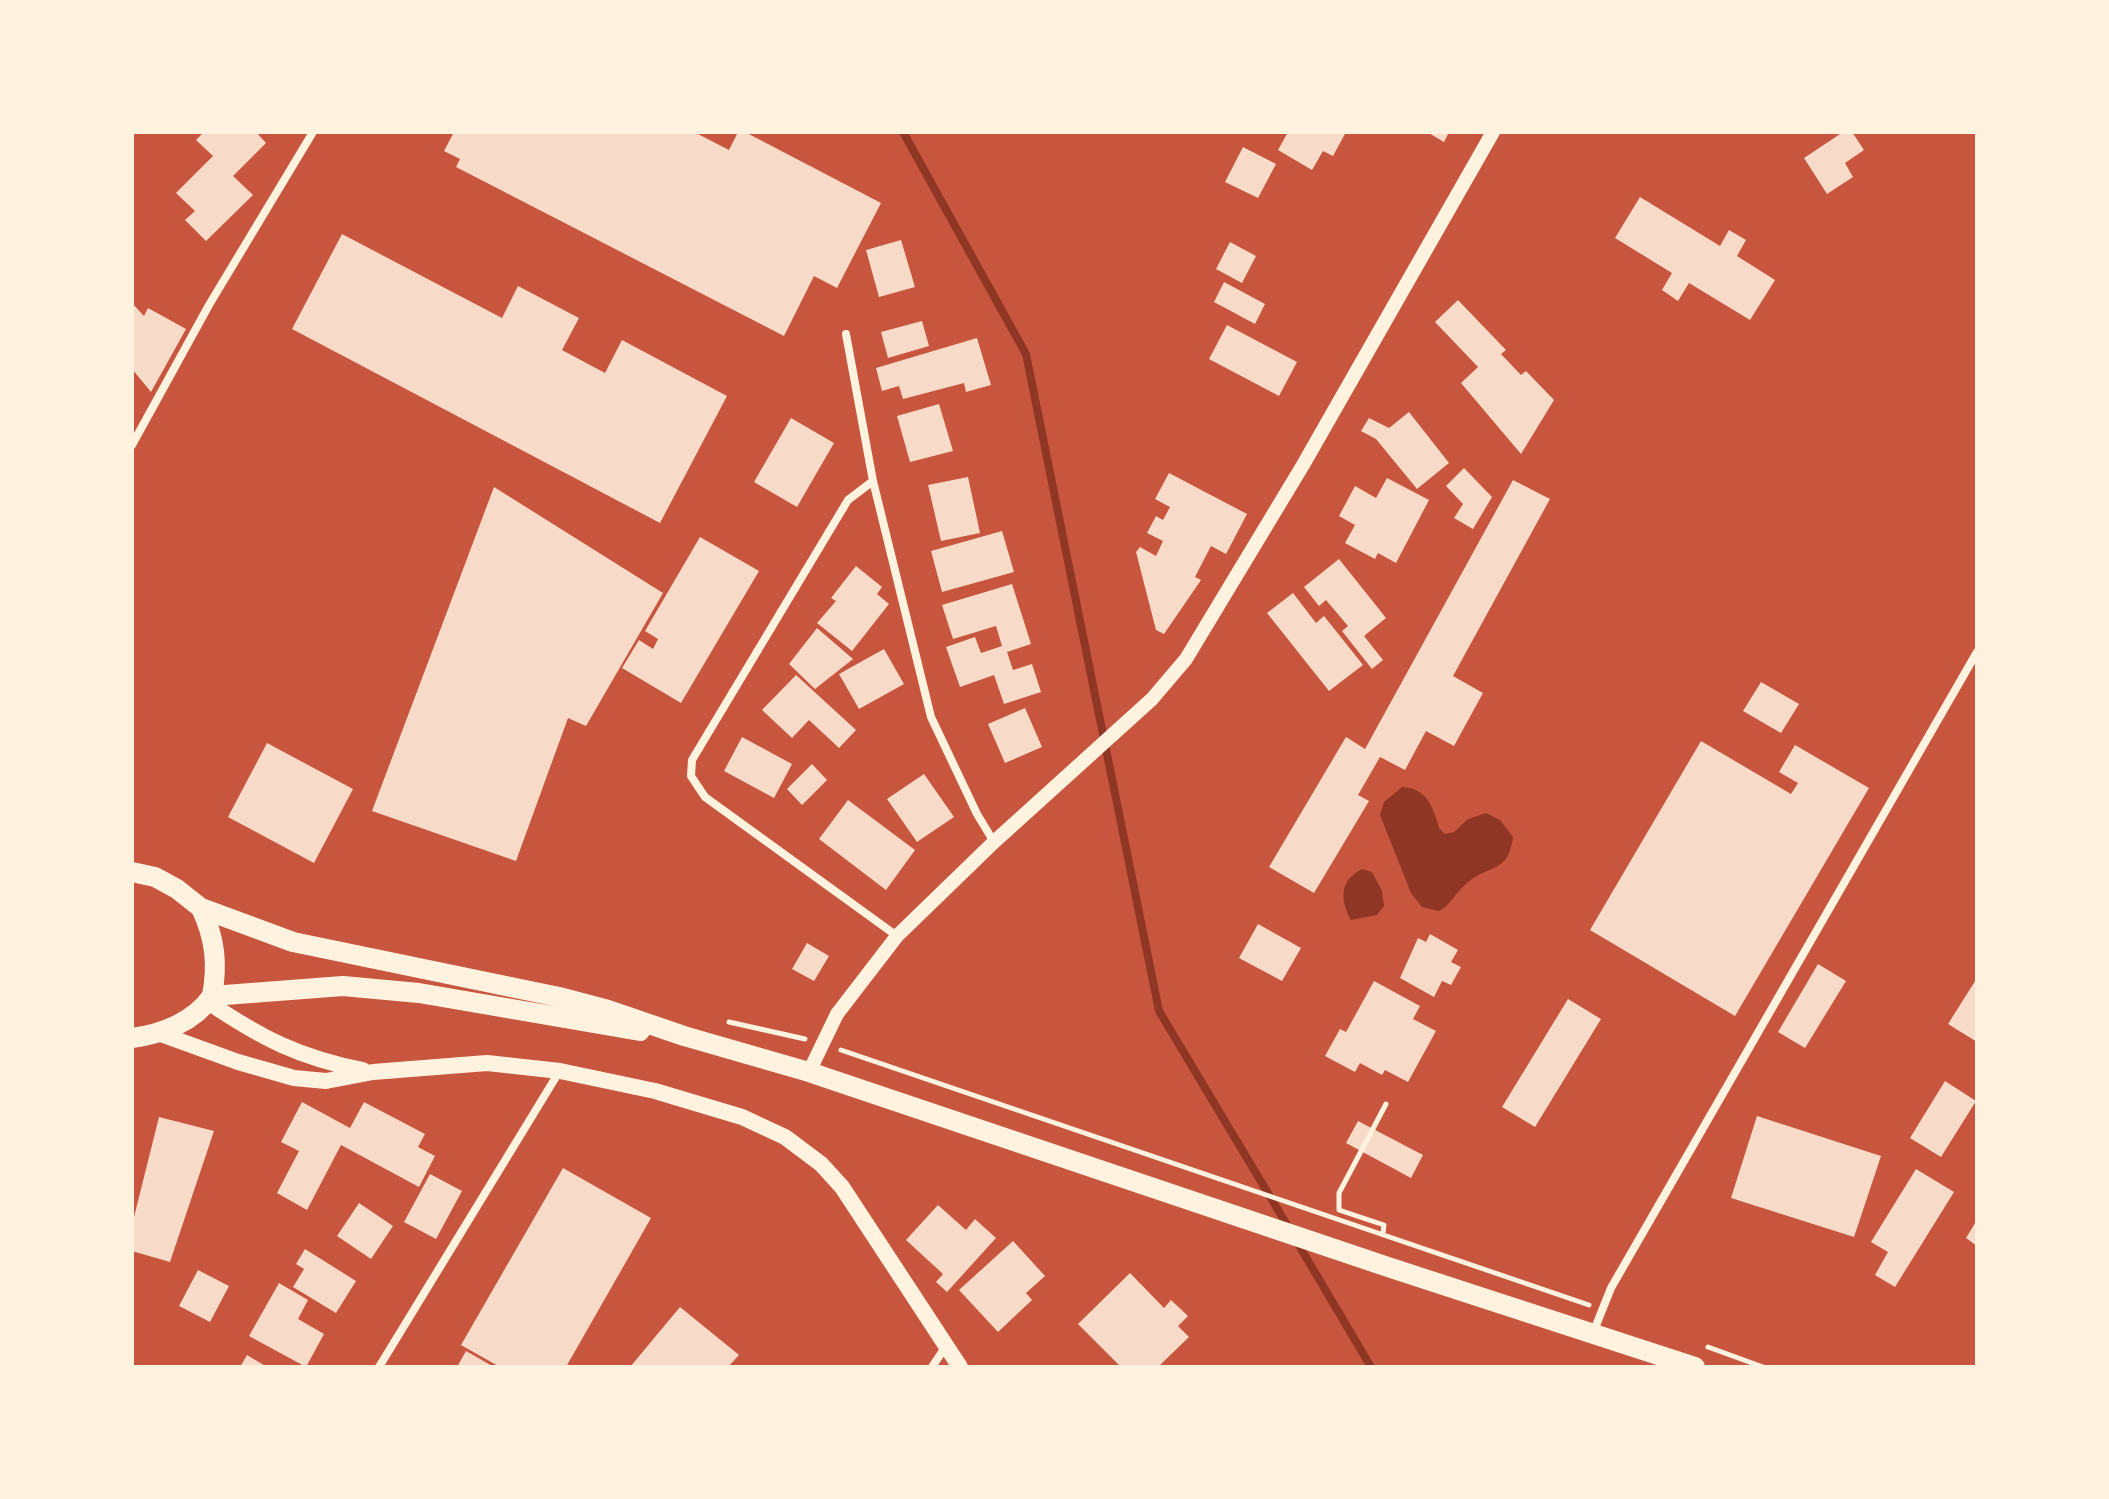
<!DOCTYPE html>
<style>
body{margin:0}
#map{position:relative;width:2109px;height:1499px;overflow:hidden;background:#c8553d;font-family:"DM Sans",sans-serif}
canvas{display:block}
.frame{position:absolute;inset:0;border:134px solid #fff3e0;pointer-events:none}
</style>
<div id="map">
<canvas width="2109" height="1499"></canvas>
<div class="frame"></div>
</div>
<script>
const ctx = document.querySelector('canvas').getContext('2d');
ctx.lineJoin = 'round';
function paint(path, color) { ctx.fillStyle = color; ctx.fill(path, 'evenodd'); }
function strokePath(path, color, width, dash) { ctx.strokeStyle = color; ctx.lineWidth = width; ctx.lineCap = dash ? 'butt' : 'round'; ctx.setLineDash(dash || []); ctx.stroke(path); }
paint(new Path2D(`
 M 1402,787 C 1427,788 1433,807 1439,828 L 1445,834 L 1454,832 L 1468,819 L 1486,813 L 1500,820 L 1513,837 C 1508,875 1489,863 1466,884 C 1454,894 1453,903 1439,911 L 1422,907 L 1411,893 L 1380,815 L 1384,802 Z
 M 1362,869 L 1372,872 L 1382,891 L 1384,906 L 1377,915 L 1351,920 C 1340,900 1339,881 1362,869 Z`), '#8f3625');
strokePath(new Path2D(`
 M 903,132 L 1026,354 L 1159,1011 L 1290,1230
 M 1297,1242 L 1371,1367`), '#8f3625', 8);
paint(new Path2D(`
 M 204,132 L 256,132 L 266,143 L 233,176 L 253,195 L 206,241 L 185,220 L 195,211 L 176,193 L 213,156 L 196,140 Z
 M 454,132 L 694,132 L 729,150 L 738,132 L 745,132 L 881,203 L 837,288 L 814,276 L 784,336 L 456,167 L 460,159 L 444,151 Z
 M 1288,132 L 1346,132 L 1333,156 L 1323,151 L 1312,170 L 1278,150 Z
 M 1427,132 L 1449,132 L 1444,142 Z
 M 1843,132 L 1852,132 L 1864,150 L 1845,163 L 1853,177 L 1827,194 L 1804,158 Z
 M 1243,147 L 1276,164 L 1258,198 L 1225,182 Z
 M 1640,197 L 1720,246 L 1729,230 L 1746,240 L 1737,256 L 1775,280 L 1750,320 L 1689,283 L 1678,301 L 1662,290 L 1672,273 L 1615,238 Z
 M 342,234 L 502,318 L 518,286 L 579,318 L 562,350 L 605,373 L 622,340 L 727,396 L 660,523 L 292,329 Z
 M 901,240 L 915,287 L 879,297 L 866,250 Z
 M 1230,242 L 1256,256 L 1242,283 L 1216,269 Z
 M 1224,282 L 1265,304 L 1255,324 L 1214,302 Z
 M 1458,300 L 1506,350 L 1501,354 L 1521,375 L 1526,371 L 1554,400 L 1521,454 L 1461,383 L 1478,367 L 1435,322 Z
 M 132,303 L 144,316 L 148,308 L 186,329 L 151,392 L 132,369 Z
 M 922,321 L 929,346 L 888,358 L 881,332 Z
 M 1227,325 L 1297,362 L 1279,396 L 1209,359 Z
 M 977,338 L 991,385 L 966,392 L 964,383 L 903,399 L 899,386 L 882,391 L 876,368 Z
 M 939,404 L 953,451 L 910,462 L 897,416 Z
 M 1409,412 L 1449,463 L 1417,489 L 1376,439 L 1361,431 L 1369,418 L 1389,428 Z
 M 791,418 L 834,443 L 797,507 L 754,482 Z
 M 1464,468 L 1492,497 L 1473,529 L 1454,518 L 1463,504 L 1446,486 Z
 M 1169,473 L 1247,514 L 1226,554 L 1211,546 L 1195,577 L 1201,580 L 1164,634 L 1156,630 L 1136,552 L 1140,547 L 1156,556 L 1163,541 L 1147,533 L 1156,516 L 1163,520 L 1170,507 L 1155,499 Z
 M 968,477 L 980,533 L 941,541 L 928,485 Z
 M 1387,478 L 1429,500 L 1396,563 L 1378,553 L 1375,559 L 1345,543 L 1355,525 L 1339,516 L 1355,486 L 1376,498 Z
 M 1513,480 L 1550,499 L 1453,676 L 1483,693 L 1454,746 L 1426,731 L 1405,770 L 1380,757 L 1358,795 L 1369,801 L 1314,893 L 1269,867 L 1346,737 L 1365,749 Z
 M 494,487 L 663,593 L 586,726 L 568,718 L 516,861 L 372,811 Z
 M 1002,531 L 1014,572 L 942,592 L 931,551 Z
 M 700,537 L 759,571 L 681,703 L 622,668 L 639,640 L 653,649 L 658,639 L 645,631 Z
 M 1339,559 L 1386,618 L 1364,636 L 1383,660 L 1372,669 L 1342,631 L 1348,626 L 1326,600 L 1319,606 L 1304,587 Z
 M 856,566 L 882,587 L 877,594 L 889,604 L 852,651 L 817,623 L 836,601 L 831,598 Z
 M 1012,584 L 1031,644 L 1007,652 L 1013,670 L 1032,664 L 1041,692 L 1004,704 L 994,675 L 960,687 L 946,647 L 975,637 L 981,653 L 1002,646 L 996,626 L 953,639 L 942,605 Z
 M 1293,593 L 1316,623 L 1324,616 L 1363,665 L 1329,691 L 1267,613 Z
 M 817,628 L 853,659 L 815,689 L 789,664 Z
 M 884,649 L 904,684 L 859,709 L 839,674 Z
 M 796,675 L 856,730 L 839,748 L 809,720 L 792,738 L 762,710 Z
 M 1761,682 L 1799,704 L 1781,733 L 1743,711 Z
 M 1025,708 L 1042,747 L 1005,763 L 988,724 Z
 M 742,737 L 792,764 L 774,798 L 724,771 Z
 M 1701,741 L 1791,794 L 1798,783 L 1779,772 L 1795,745 L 1869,788 L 1735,1016 L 1590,930 Z
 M 267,743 L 353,789 L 314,863 L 228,817 Z
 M 812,764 L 827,780 L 802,805 L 787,789 Z
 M 924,774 L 954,817 L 917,842 L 887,799 Z
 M 848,800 L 915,850 L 886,890 L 819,839 Z
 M 1258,924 L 1301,948 L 1282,981 L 1239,958 Z
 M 1430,934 L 1458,950 L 1451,962 L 1461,967 L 1451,985 L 1442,981 L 1434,997 L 1400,978 L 1418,938 L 1426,942 Z
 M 807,943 L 829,956 L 814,981 L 792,969 Z
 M 1818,964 L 1846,981 L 1805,1048 L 1778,1032 Z
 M 1977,978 L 1977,1042 L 1948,1024 Z
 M 1374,981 L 1420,1006 L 1413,1019 L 1436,1031 L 1408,1082 L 1385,1070 L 1382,1075 L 1360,1063 L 1355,1072 L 1325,1056 L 1340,1029 L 1346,1032 Z
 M 1568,999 L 1601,1019 L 1535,1127 L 1502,1107 Z
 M 1945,1081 L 1976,1101 L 1941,1157 L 1910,1138 Z
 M 302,1102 L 350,1128 L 364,1102 L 425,1134 L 418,1147 L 435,1156 L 419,1187 L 341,1145 L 307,1210 L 277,1193 L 299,1151 L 281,1142 Z
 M 1757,1116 L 1881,1156 L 1854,1237 L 1731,1198 Z
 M 159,1117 L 214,1131 L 170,1262 L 132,1251 L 132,1225 Z
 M 1358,1121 L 1423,1155 L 1411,1178 L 1346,1143 Z
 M 563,1168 L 651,1218 L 566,1367 L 500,1367 L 461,1345 Z
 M 1916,1169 L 1954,1192 L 1895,1287 L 1875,1275 L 1888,1252 L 1871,1242 Z
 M 430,1174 L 462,1191 L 436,1239 L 404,1222 Z
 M 359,1203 L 393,1226 L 371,1259 L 337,1236 Z
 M 938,1205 L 966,1230 L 975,1219 L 996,1238 L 947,1292 L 936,1282 L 943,1274 L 906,1240 Z
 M 1977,1220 L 1977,1246 L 1966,1238 Z
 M 1013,1241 L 1045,1276 L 1026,1293 L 1032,1300 L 998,1332 L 959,1290 Z
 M 305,1249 L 356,1281 L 336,1313 L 293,1287 L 304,1269 L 296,1264 Z
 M 198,1270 L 229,1286 L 210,1322 L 179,1306 Z
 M 1130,1273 L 1164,1308 L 1171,1300 L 1188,1316 L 1178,1326 L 1189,1337 L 1160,1365 L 1162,1367 L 1121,1367 L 1078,1324 Z
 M 279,1283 L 308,1300 L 298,1319 L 324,1334 L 306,1367 L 249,1336 Z
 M 680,1307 L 739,1355 L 728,1367 L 630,1367 Z
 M 466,1351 L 494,1367 L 457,1367 Z
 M 247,1355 L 267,1367 L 240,1367 Z`), '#f7dbc8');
strokePath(new Path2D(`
 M 729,1022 L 805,1039
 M 841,1050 L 1589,1305
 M 1383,1233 L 1384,1225 L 1339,1210 L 1339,1193 L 1386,1104
 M 1708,1347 L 1763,1367`), '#fff3e0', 5);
strokePath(new Path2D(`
 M 846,334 L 873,481 L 931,717 L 977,814 L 994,842
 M 132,445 L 209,305 L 313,132
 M 873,481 L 848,500 L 692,760 L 691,776 L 705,797 L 897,936
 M 1593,1333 L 1611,1288 L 1977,652
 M 379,1367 L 559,1072
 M 932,1367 L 946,1346`), '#fff3e0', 8);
strokePath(new Path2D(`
 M 809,1072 L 837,1014 L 897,936 L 994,842 L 1152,699 L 1186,659 L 1303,465 L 1493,132`), '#fff3e0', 14);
strokePath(new Path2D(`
 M 208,1002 C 261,1038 300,1058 363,1070
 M 158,1033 L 238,1062 L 294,1078 L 326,1081 L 373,1072 L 487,1063 L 560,1071 L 655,1091 L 742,1117 L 785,1137 L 821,1164 L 842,1187 L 960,1367`), '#fff3e0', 16);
strokePath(new Path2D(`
 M 132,872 L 155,877 L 177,889 L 201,908 L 293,942 L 559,997 L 608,1010 L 684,1036 L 809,1072 L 1388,1267 L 1695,1367
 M 201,908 C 215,938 218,964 212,996
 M 132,1038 C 162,1034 194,1022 212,996 L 343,986 L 419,993 L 640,1031`), '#fff3e0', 20);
</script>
